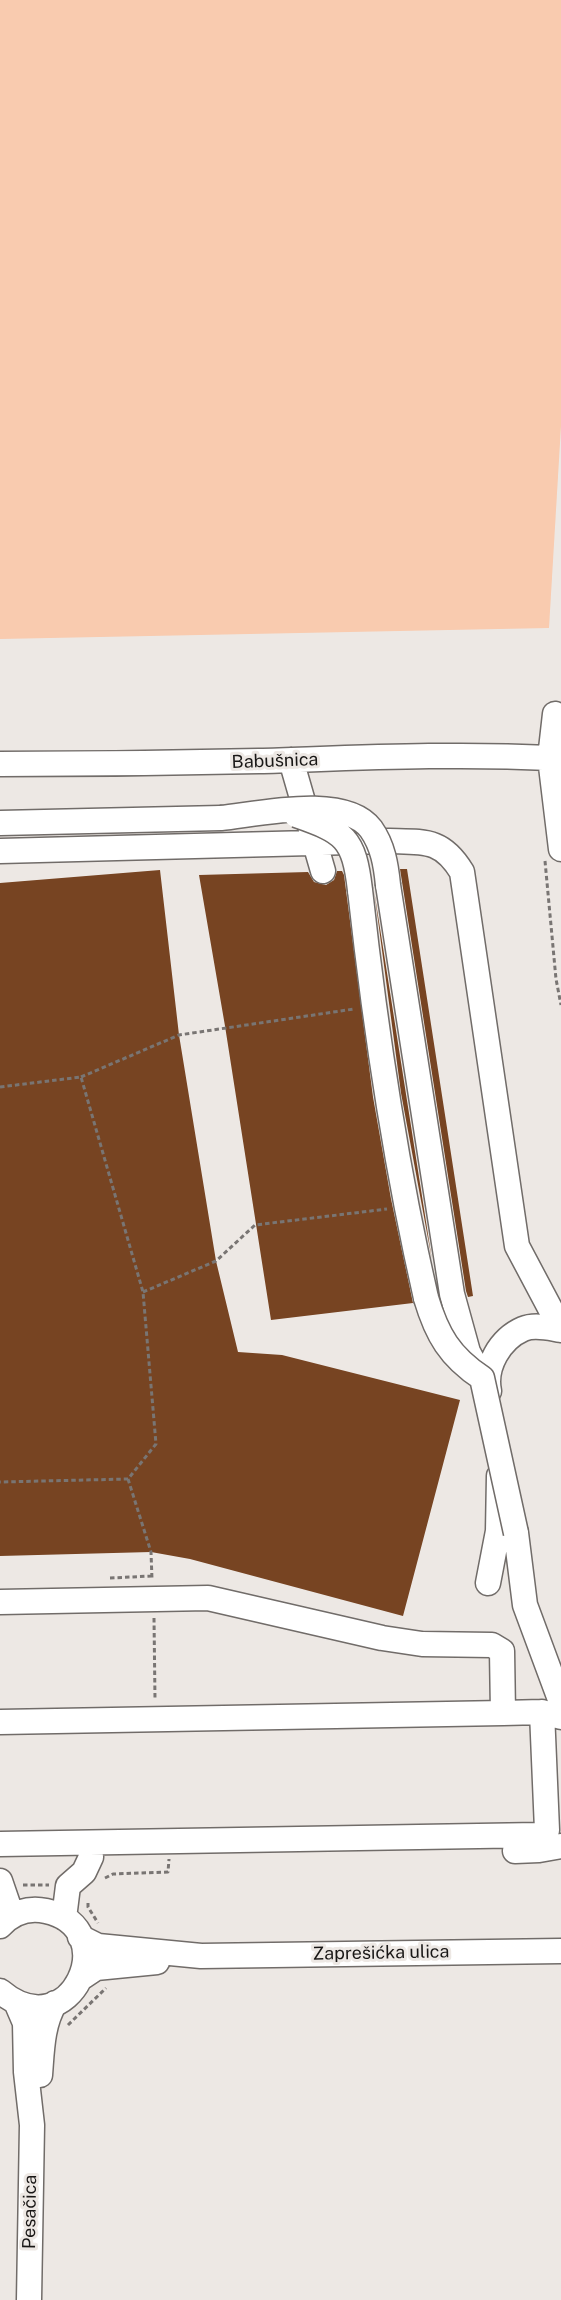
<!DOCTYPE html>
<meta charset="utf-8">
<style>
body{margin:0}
canvas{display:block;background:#ede8e4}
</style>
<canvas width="561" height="2300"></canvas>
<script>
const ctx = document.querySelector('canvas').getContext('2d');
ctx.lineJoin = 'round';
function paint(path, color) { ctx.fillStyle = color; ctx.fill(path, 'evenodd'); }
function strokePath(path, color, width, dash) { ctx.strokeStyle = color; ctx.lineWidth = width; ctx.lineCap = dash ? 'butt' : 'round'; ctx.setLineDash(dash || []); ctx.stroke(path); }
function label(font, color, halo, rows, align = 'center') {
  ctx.font = font + ' "Public Sans",sans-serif'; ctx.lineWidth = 6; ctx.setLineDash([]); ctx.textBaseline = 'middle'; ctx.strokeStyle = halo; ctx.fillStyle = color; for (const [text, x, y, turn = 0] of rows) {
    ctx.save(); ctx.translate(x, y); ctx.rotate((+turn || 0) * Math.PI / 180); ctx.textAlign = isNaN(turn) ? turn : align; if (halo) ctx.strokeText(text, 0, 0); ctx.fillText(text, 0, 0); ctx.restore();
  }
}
paint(new Path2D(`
 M 0,0 L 561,0 L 561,426 L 549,628 L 0,639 Z`), '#f9cbaf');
paint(new Path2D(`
 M 400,869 L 407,869 L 473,1296 L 468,1297 L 466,1291 Z
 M 160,870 L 179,1035 L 216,1261 L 238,1352 L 282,1355 L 460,1400 L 403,1616 L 190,1559 L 151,1552 L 0,1556 L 0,883 Z
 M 337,871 L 342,871 L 344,875 L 373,1097 L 391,1199 L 413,1303 L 271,1320 L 225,1026 L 199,875 L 308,872 L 314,882 L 326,885 L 334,880 Z
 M 374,890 L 432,1260 L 401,1093 Z`), '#742');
const minor = new Path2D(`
 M 555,714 L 550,758 L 561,849
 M 291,760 L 323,871
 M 0,764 C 86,764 173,763 259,761 C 356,758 454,753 550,758
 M 0,823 L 221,818
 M 0,851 L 389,841 C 425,842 442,839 462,872 L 517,1246 L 561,1329
 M 388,885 L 452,1294 L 468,1352 L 482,1378
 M 360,890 C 375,1027 395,1163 426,1298
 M 489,1391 C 484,1367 500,1339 523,1329 C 535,1324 549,1328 561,1330
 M 516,1533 L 525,1605 L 561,1702
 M 488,1583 L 498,1531 L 499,1476
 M 0,1602 L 208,1598 L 382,1638 L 422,1644 L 492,1645 L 502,1651 L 503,1713
 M 0,1722 L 503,1713 L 542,1712 L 561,1717
 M 0,1844 L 538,1835 L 547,1830 L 542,1712
 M 515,1851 L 539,1850 L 561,1846
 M 0,1881 L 12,1916
 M 64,1918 L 68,1886 L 84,1872 L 91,1857
 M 0,1926 C 12,1913 28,1907 46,1911 C 125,1928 71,2051 0,1991
 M 80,1937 L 98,1946 L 201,1956 L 561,1951
 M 81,1978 L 96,1968 L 157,1962
 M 16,2002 L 25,2023 L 26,2072 L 32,2125 L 29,2300
 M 40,2075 C 42,2050 42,2025 55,2003`);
strokePath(minor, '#716c69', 27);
strokePath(new Path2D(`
 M 545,861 L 556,979 L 561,1005
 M 81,1077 L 179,1035 L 354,1009
 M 0,1087 L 81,1077 L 143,1292 L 156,1444 L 128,1479 L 0,1482
 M 143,1292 L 216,1261 L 255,1225 L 387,1209
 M 128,1479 L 151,1552 L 152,1579
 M 110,1578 L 152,1576
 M 154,1618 L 155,1699
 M 105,1878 L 113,1874 L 168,1872 L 169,1859
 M 23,1885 L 49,1885
 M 88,1903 L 88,1907 L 98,1923
 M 68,2025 L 106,1988`), '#797573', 3, [4.5, 3]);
strokePath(minor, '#fff', 24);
const minorBridge = new Path2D(`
 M 296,815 C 345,832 354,838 360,890
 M 221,818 C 259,814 345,794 371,829 C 383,846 386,865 388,885
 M 426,1298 C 437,1335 450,1357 482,1378 L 516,1533`);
strokePath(minorBridge, '#716c69', 27, []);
strokePath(minorBridge, '#fff', 24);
label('18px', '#191716', '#ede8e4', [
 ["Babušnica",275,761,-2],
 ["Zaprešićka ulica",381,1953,-1],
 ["Pesačica",30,2212,-89]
]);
</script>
